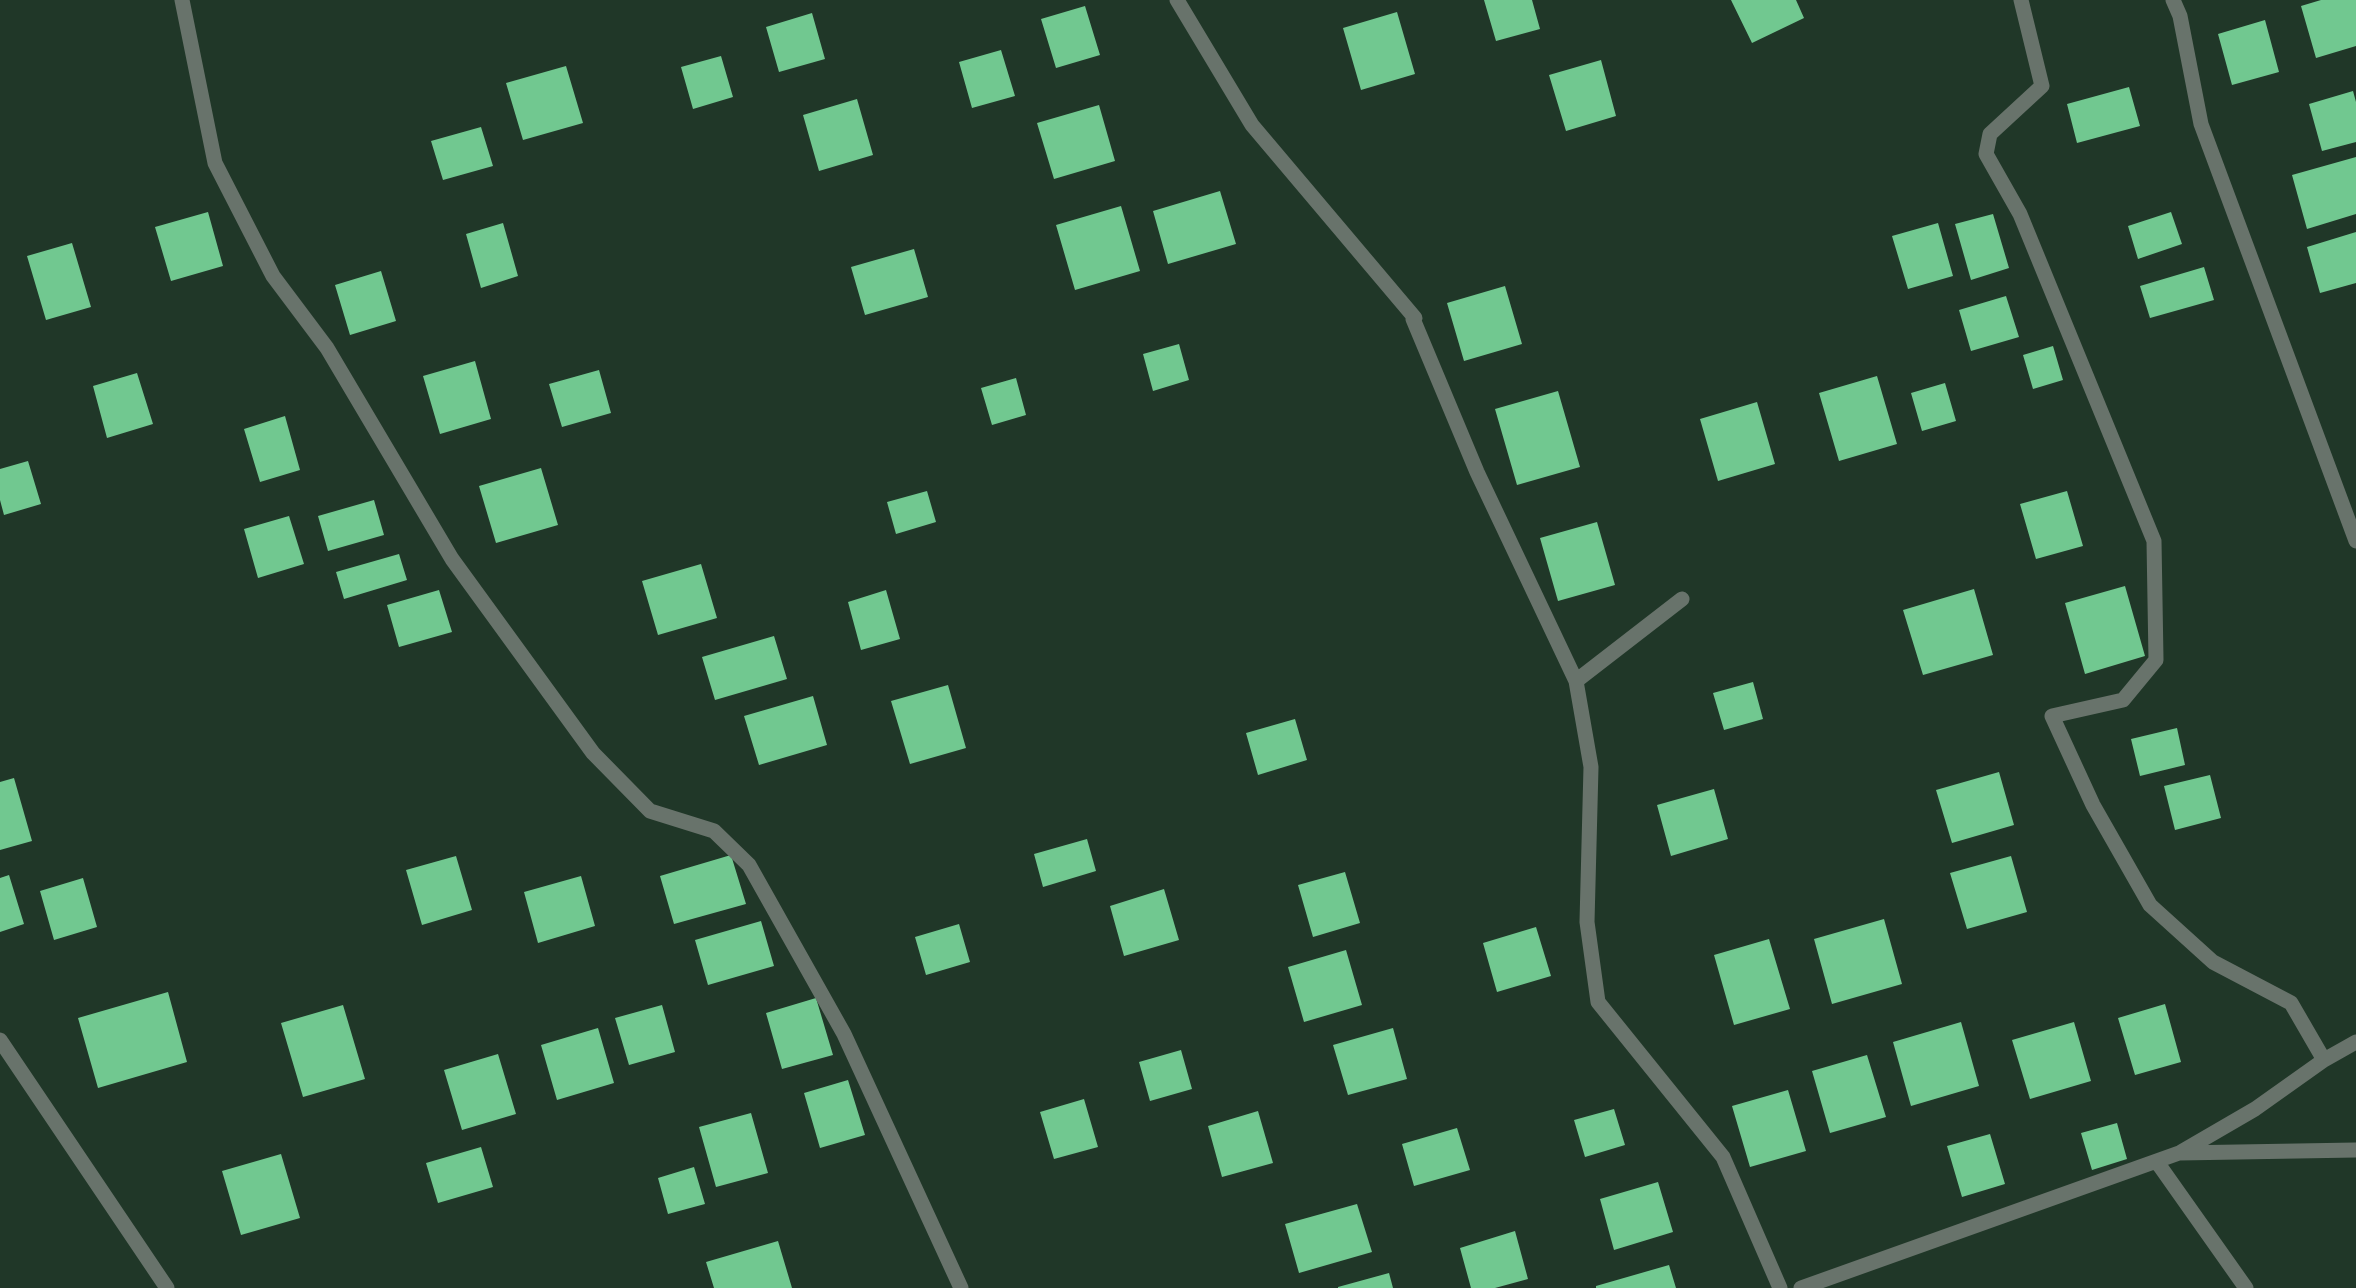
<!DOCTYPE html>
<style>
body{margin:0}
canvas{display:block;background:#203728}
</style>
<canvas width="2356" height="1288"></canvas>
<script>
const ctx = document.querySelector('canvas').getContext('2d');
ctx.lineJoin = 'round';
function paint(path, color) { ctx.fillStyle = color; ctx.fill(path, 'evenodd'); }
function strokePath(path, color, width, dash) { ctx.strokeStyle = color; ctx.lineWidth = width; ctx.lineCap = dash ? 'butt' : 'round'; ctx.setLineDash(dash || []); ctx.stroke(path); }
paint(new Path2D(`
 M 1484,0 L 1532,0 L 1540,29 L 1496,41 Z
 M 1731,0 L 1796,0 L 1804,18 L 1752,43 Z
 M 2321,0 L 2356,0 L 2356,46 L 2316,58 L 2301,6 Z
 M 1085,6 L 1100,55 L 1056,68 L 1041,19 Z
 M 1397,12 L 1415,74 L 1361,90 L 1343,28 Z
 M 812,13 L 825,59 L 779,72 L 766,27 Z
 M 2265,20 L 2279,72 L 2232,85 L 2218,34 Z
 M 1001,50 L 1015,96 L 972,108 L 959,62 Z
 M 721,56 L 733,97 L 693,109 L 681,67 Z
 M 1601,60 L 1616,116 L 1566,131 L 1549,75 Z
 M 566,66 L 583,123 L 523,140 L 506,83 Z
 M 2129,87 L 2140,126 L 2077,143 L 2067,104 Z
 M 2353,91 L 2356,102 L 2356,142 L 2322,151 L 2309,104 Z
 M 857,99 L 873,155 L 819,171 L 803,115 Z
 M 1099,105 L 1115,161 L 1054,179 L 1037,123 Z
 M 481,127 L 493,166 L 443,180 L 431,141 Z
 M 2356,157 L 2356,214 L 2307,229 L 2292,175 Z
 M 1220,191 L 1236,244 L 1168,264 L 1153,211 Z
 M 1121,206 L 1140,271 L 1075,290 L 1056,225 Z
 M 208,212 L 223,266 L 171,281 L 155,227 Z
 M 2171,212 L 2182,244 L 2138,259 L 2128,226 Z
 M 1993,214 L 2009,268 L 1971,280 L 1955,224 Z
 M 503,223 L 518,276 L 481,288 L 466,234 Z
 M 1938,223 L 1953,276 L 1908,289 L 1892,236 Z
 M 2356,232 L 2356,283 L 2320,293 L 2307,247 Z
 M 72,243 L 91,307 L 46,320 L 27,256 Z
 M 914,249 L 928,297 L 865,315 L 851,267 Z
 M 2204,267 L 2214,300 L 2150,318 L 2140,286 Z
 M 381,271 L 396,321 L 350,335 L 335,285 Z
 M 1505,286 L 1522,344 L 1464,361 L 1447,303 Z
 M 2006,296 L 2019,337 L 1971,351 L 1959,310 Z
 M 1179,344 L 1189,380 L 1153,391 L 1143,354 Z
 M 2053,346 L 2063,380 L 2033,389 L 2023,355 Z
 M 475,361 L 491,419 L 440,434 L 423,376 Z
 M 599,370 L 611,413 L 562,427 L 549,384 Z
 M 137,373 L 153,424 L 107,438 L 93,386 Z
 M 1877,376 L 1897,444 L 1839,461 L 1819,393 Z
 M 1016,378 L 1026,415 L 992,425 L 981,388 Z
 M 1945,383 L 1956,421 L 1922,431 L 1911,393 Z
 M 1558,391 L 1580,467 L 1517,485 L 1495,409 Z
 M 1757,402 L 1775,464 L 1718,481 L 1700,419 Z
 M 285,416 L 300,470 L 260,482 L 244,429 Z
 M 28,461 L 41,504 L 4,515 L 0,500 L 0,469 Z
 M 541,468 L 558,525 L 496,543 L 479,486 Z
 M 927,491 L 936,522 L 896,534 L 887,502 Z
 M 2067,491 L 2083,546 L 2036,559 L 2020,504 Z
 M 374,500 L 384,535 L 328,551 L 318,516 Z
 M 289,516 L 304,564 L 258,578 L 244,529 Z
 M 1597,522 L 1615,585 L 1558,601 L 1540,538 Z
 M 399,554 L 407,580 L 344,599 L 336,572 Z
 M 701,564 L 717,618 L 658,635 L 642,581 Z
 M 2125,586 L 2145,656 L 2085,674 L 2065,603 Z
 M 1974,589 L 1993,655 L 1923,675 L 1903,610 Z
 M 439,590 L 452,632 L 399,647 L 387,605 Z
 M 886,590 L 900,639 L 861,650 L 848,602 Z
 M 774,636 L 787,679 L 715,700 L 702,657 Z
 M 1753,682 L 1763,719 L 1724,730 L 1713,693 Z
 M 948,685 L 966,748 L 910,764 L 891,701 Z
 M 813,696 L 827,745 L 759,765 L 744,716 Z
 M 1295,719 L 1307,760 L 1258,775 L 1246,733 Z
 M 2177,728 L 2185,765 L 2140,776 L 2131,739 Z
 M 1999,772 L 2014,825 L 1952,843 L 1936,790 Z
 M 2210,775 L 2221,818 L 2175,830 L 2164,786 Z
 M 14,778 L 32,841 L 0,850 L 0,782 Z
 M 1714,789 L 1728,839 L 1671,856 L 1657,805 Z
 M 1087,839 L 1096,871 L 1043,887 L 1034,854 Z
 M 731,855 L 746,904 L 674,924 L 660,876 Z
 M 456,856 L 472,910 L 422,925 L 406,870 Z
 M 2011,856 L 2027,912 L 1967,929 L 1950,873 Z
 M 1345,872 L 1360,923 L 1313,937 L 1298,885 Z
 M 9,875 L 24,924 L 0,932 L 0,878 Z
 M 581,876 L 595,926 L 538,943 L 524,892 Z
 M 83,878 L 97,927 L 54,940 L 40,891 Z
 M 1164,889 L 1179,940 L 1124,956 L 1110,906 Z
 M 1884,919 L 1902,984 L 1832,1004 L 1814,939 Z
 M 761,921 L 774,966 L 708,985 L 695,940 Z
 M 959,924 L 970,962 L 926,975 L 915,937 Z
 M 1536,927 L 1551,976 L 1497,992 L 1483,943 Z
 M 1769,939 L 1790,1009 L 1734,1025 L 1714,955 Z
 M 1346,950 L 1362,1005 L 1304,1022 L 1288,967 Z
 M 168,992 L 187,1062 L 98,1088 L 78,1018 Z
 M 816,998 L 833,1055 L 782,1069 L 766,1013 Z
 M 2165,1004 L 2181,1062 L 2135,1075 L 2118,1018 Z
 M 343,1005 L 365,1079 L 303,1097 L 281,1023 Z
 M 662,1005 L 675,1052 L 629,1065 L 615,1018 Z
 M 1961,1022 L 1979,1086 L 1911,1106 L 1893,1042 Z
 M 2074,1022 L 2091,1081 L 2030,1099 L 2012,1040 Z
 M 598,1028 L 614,1083 L 557,1100 L 541,1045 Z
 M 1393,1028 L 1407,1079 L 1348,1095 L 1333,1045 Z
 M 1181,1050 L 1192,1089 L 1150,1101 L 1139,1062 Z
 M 498,1054 L 516,1114 L 462,1130 L 444,1070 Z
 M 1867,1055 L 1886,1117 L 1830,1133 L 1812,1071 Z
 M 848,1080 L 865,1135 L 820,1148 L 804,1093 Z
 M 1788,1090 L 1806,1151 L 1750,1167 L 1732,1106 Z
 M 1084,1099 L 1098,1147 L 1054,1159 L 1040,1112 Z
 M 1614,1109 L 1625,1145 L 1585,1157 L 1574,1120 Z
 M 1258,1111 L 1273,1163 L 1222,1177 L 1208,1126 Z
 M 751,1113 L 768,1173 L 716,1187 L 699,1127 Z
 M 2117,1123 L 2127,1159 L 2092,1170 L 2081,1133 Z
 M 1457,1128 L 1470,1170 L 1414,1186 L 1402,1144 Z
 M 1990,1134 L 2005,1184 L 1962,1197 L 1947,1146 Z
 M 481,1147 L 493,1187 L 438,1203 L 426,1163 Z
 M 281,1154 L 300,1218 L 241,1235 L 222,1171 Z
 M 694,1167 L 705,1204 L 668,1214 L 658,1178 Z
 M 1658,1182 L 1673,1232 L 1614,1250 L 1600,1199 Z
 M 1357,1204 L 1372,1252 L 1299,1273 L 1285,1224 Z
 M 1515,1231 L 1528,1279 L 1495,1288 L 1471,1288 L 1460,1248 Z
 M 778,1241 L 792,1288 L 714,1288 L 706,1262 Z
 M 1669,1265 L 1676,1288 L 1596,1288 L 1596,1286 Z
 M 1389,1273 L 1393,1288 L 1338,1288 L 1338,1287 Z`), '#71c890');
strokePath(new Path2D(`
 M 182,0 L 215,163 L 273,276 L 327,348 L 452,559 L 593,753 L 650,811 L 714,831 L 749,865 L 844,1034 L 961,1288
 M 1177,0 L 1252,125 L 1415,318 L 1413,319 L 1477,472 L 1576,681 L 1591,767 L 1587,922 L 1598,1002 L 1723,1157 L 1780,1288
 M 2021,0 L 2042,86 L 1990,134 L 1986,154 L 2020,214 L 2154,541 L 2156,660 L 2123,700 L 2052,716 L 2093,805 L 2150,905 L 2213,962 L 2291,1003 L 2324,1060
 M 2173,0 L 2180,16 L 2201,124 L 2356,541
 M 1576,681 L 1682,599
 M 0,1040 L 167,1288
 M 2181,1152 L 2255,1109 L 2324,1060 L 2356,1042
 M 2157,1162 L 2246,1288
 M 1801,1288 L 2179,1153 L 2356,1150`), '#68736b', 15);
</script>
